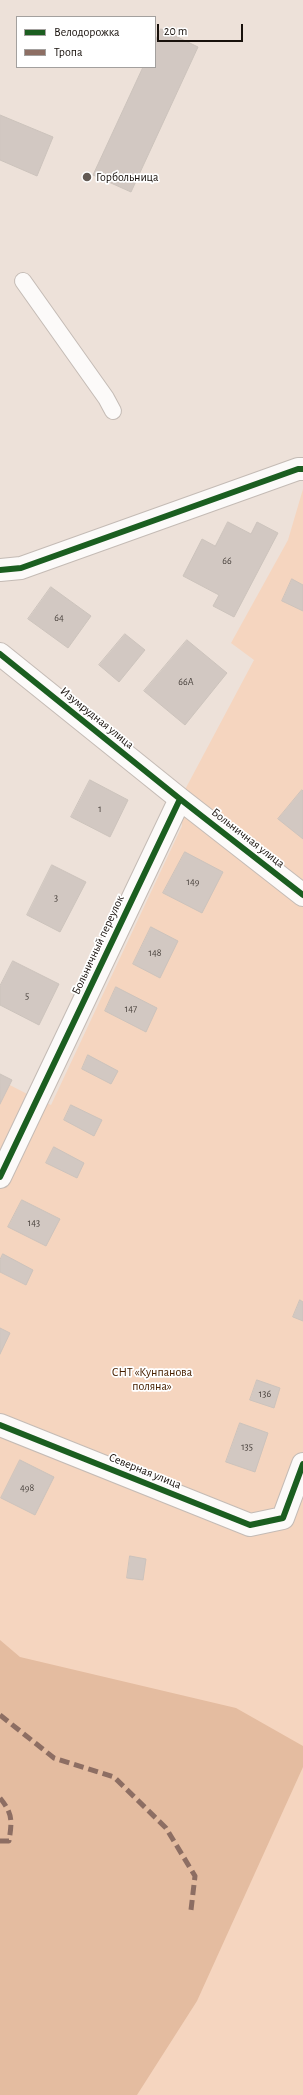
<!DOCTYPE html>
<meta charset="utf-8">
<style>
body{margin:0}
#map{position:relative;width:303px;height:2095px;overflow:hidden;background:#ede1d9;font-family:"Alegreya Sans",sans-serif}
canvas{display:block}
.legend{position:absolute;left:16px;top:16px;width:140px;height:52px;box-sizing:border-box;background:#fff;border:1px solid #a3a09e;margin:0;padding:5px 7px;list-style:none;font-size:12px;color:#18110c}
.legend li{display:flex;align-items:center;gap:8px;height:20px}
.legend b{width:20px;border:1px solid #a3a09e}
.scale{position:absolute;left:157px;top:24px;width:86px;height:18px;box-sizing:border-box;border:2px solid #18110c;border-top:0;padding-left:5px;font-size:12px;line-height:14px;white-space:nowrap;color:#18110c;-webkit-text-stroke:3px #fff;paint-order:stroke}
</style>
<div id="map">
<canvas width="303" height="2095"></canvas>
<ul class="legend">
<li><b style="height:5px;background:#1b5e20"></b>Велодорожка</li>
<li><b style="height:5px;background:#8d6e63"></b>Тропа</li>
</ul>
<div class="scale">20 m</div>
</div>
<script>
const ctx = document.querySelector('canvas').getContext('2d');
ctx.lineJoin = 'round';
function paint(path, color) { ctx.fillStyle = color; ctx.fill(path, 'evenodd'); }
function strokePath(path, color, width, dash) { ctx.strokeStyle = color; ctx.lineWidth = width; ctx.lineCap = dash ? 'butt' : 'round'; ctx.setLineDash(dash || []); ctx.stroke(path); }
function label(font, color, halo, rows, align = 'center') {
  ctx.font = font + ' "Alegreya Sans",sans-serif'; ctx.lineWidth = 3.5; ctx.setLineDash([]); ctx.textBaseline = 'middle'; ctx.strokeStyle = halo; ctx.fillStyle = color; for (const [text, x, y, turn = 0] of rows) {
    ctx.save(); ctx.translate(x, y); ctx.rotate((+turn || 0) * Math.PI / 180); ctx.textAlign = isNaN(turn) ? turn : align; if (halo) ctx.strokeText(text, 0, 0); ctx.fillText(text, 0, 0); ctx.restore();
  }
}
paint(new Path2D(`
 M 303,489 L 303,2095 L 76,2095 L 0,1652 L 0,1080 L 37,1099 L 51,1105 L 182,826 L 180,799 L 254,660 L 231,643 L 288,540 Z`), '#f5d5bf');
paint(new Path2D(`
 M 0,1640 L 20,1657 L 236,1708 L 303,1746 L 303,1767 L 197,2001 L 137,2095 L 0,2095 Z`), '#e4bca0');
const building = new Path2D(`
 M 161,29 L 198,47 L 131,192 L 93,175 L 143,67 L 155,67 L 155,42 Z
 M 0,115 L 53,137 L 37,176 L 0,160 Z
 M 228,522 L 251,534 L 257,522 L 278,533 L 234,617 L 213,606 L 219,595 L 183,576 L 202,539 L 215,546 Z
 M 292,579 L 303,585 L 303,611 L 282,601 Z
 M 51,587 L 91,616 L 68,648 L 28,619 Z
 M 125,634 L 145,650 L 119,682 L 99,665 Z
 M 187,640 L 227,673 L 185,725 L 144,691 Z
 M 90,780 L 128,800 L 110,837 L 71,817 Z
 M 302,790 L 303,791 L 303,839 L 278,819 Z
 M 185,852 L 223,872 L 202,913 L 163,893 Z
 M 52,865 L 86,882 L 60,932 L 27,915 Z
 M 151,927 L 178,941 L 160,978 L 133,964 Z
 M 13,961 L 59,984 L 39,1025 L 0,1005 L 0,986 Z
 M 116,987 L 157,1008 L 146,1032 L 105,1011 Z
 M 88,1055 L 118,1071 L 111,1084 L 82,1069 Z
 M 0,1074 L 12,1080 L 0,1104 Z
 M 71,1105 L 102,1120 L 94,1136 L 64,1120 Z
 M 54,1147 L 84,1163 L 77,1178 L 46,1163 Z
 M 22,1200 L 60,1219 L 46,1246 L 8,1227 Z
 M 3,1254 L 33,1270 L 26,1285 L 0,1272 L 0,1260 Z
 M 300,1300 L 303,1302 L 303,1321 L 293,1317 Z
 M 0,1328 L 10,1333 L 0,1354 Z
 M 257,1380 L 280,1388 L 274,1408 L 250,1400 Z
 M 240,1423 L 268,1433 L 255,1472 L 226,1462 Z
 M 20,1460 L 54,1477 L 35,1515 L 1,1498 Z
 M 130,1556 L 146,1559 L 143,1580 L 127,1578 Z`);
paint(building, '#d2c8c2');
strokePath(building, '#ccc3bc', 1);
const lane = new Path2D(`
 M 23,281 L 106,398 L 113,411`);
const street = new Path2D(`
 M 0,570 L 21,568 L 298,469 L 303,469
 M 0,654 L 180,799 L 303,895
 M 0,1177 L 180,799
 M 0,1425 L 250,1525 L 283,1518 L 303,1464`);
strokePath(lane, '#c4bbb5', 18);
strokePath(street, '#c4bbb5', 24);
strokePath(lane, '#fcfaf9', 16);
strokePath(street, '#fcfaf9', 22);
strokePath(new Path2D(`
 M 0,1715 L 54,1758 L 114,1777 L 166,1828 L 195,1876 L 191,1910
 M 0,1798 C 13,1814 12,1821 9,1841 L 0,1841`), '#8d6e63', 5, [10, 5]);
strokePath(new Path2D(`
 M 0,570 L 21,568 L 298,469 L 303,469
 M 0,654 L 180,799 L 303,895
 M 0,1177 L 180,799
 M 0,1425 L 250,1525 L 283,1518 L 303,1464`), '#1b5e20', 6);
for (const [x, y, r, color] of [
 [87,177,5,"#635a54"]
]) { const dot = new Path2D(); dot.arc(x, y, r, 0, 2 * Math.PI); ctx.fillStyle = color; ctx.fill(dot); strokePath(dot, '#fff', 1.5); }
label('10px', '#48413c', null, [
 ["66",227,561],
 ["64",59,618],
 ["66А",186,682],
 ["1",100,809],
 ["149",193,882],
 ["3",56,898],
 ["148",155,953],
 ["5",27,996],
 ["147",131,1009],
 ["143",34,1223],
 ["136",265,1394],
 ["135",247,1447],
 ["498",27,1488]
]);
label('12px', '#18110c', '#fff', [
 ["Горбольница",96,177]
], 'left');
label('12px', '#18110c', '#fff', [
 ["Изумрудная улица",97,718,39],
 ["Больничная улица",248,838,38],
 ["Больничный переулок",98,945,-65],
 ["Северная улица",145,1471,22]
]);
label('12px', '#472000', '#fff', [
 ["СНТ «Кунпанова",152,1372],
 ["поляна»",152,1386]
]);
</script>
